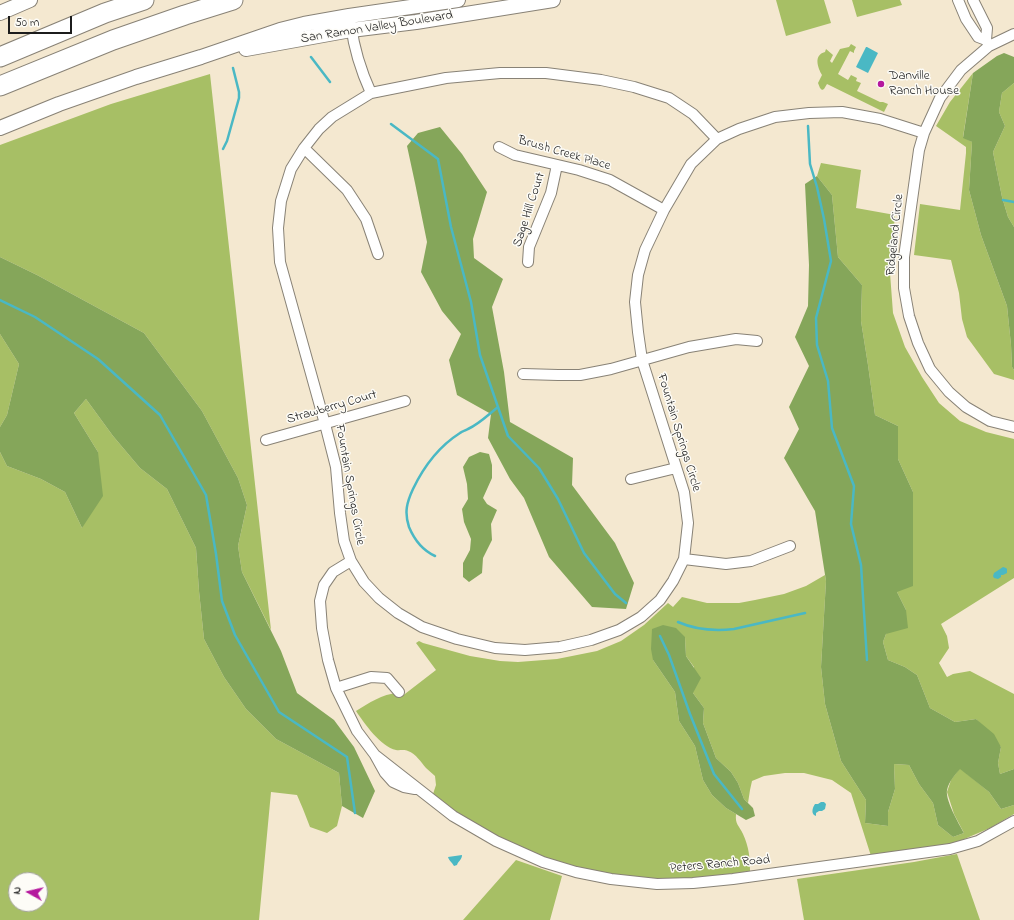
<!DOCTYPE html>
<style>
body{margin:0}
#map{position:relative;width:1014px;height:920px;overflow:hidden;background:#f4e8d0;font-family:"Indie Flower",sans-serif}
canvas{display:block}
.north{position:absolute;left:8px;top:872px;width:40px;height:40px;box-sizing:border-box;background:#fdfcf7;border:1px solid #a3a29f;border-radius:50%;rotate:278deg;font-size:11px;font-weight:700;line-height:16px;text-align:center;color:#1c1c1c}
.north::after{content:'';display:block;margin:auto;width:14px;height:18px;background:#b5179e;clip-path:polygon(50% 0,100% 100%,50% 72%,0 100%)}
.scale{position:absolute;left:8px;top:16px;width:64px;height:18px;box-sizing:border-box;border:2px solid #1c1c1c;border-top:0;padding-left:5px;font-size:12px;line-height:14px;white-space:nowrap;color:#1c1c1c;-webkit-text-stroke:3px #fdfcf7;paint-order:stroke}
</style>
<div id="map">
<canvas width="1014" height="920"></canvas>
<div class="north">N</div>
<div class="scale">50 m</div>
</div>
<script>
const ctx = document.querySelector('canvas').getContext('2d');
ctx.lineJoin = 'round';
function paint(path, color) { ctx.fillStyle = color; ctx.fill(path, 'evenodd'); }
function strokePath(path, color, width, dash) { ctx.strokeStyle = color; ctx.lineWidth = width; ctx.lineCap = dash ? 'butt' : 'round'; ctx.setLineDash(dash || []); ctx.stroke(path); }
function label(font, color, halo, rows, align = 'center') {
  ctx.font = font + ' "Indie Flower",sans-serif'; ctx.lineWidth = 3; ctx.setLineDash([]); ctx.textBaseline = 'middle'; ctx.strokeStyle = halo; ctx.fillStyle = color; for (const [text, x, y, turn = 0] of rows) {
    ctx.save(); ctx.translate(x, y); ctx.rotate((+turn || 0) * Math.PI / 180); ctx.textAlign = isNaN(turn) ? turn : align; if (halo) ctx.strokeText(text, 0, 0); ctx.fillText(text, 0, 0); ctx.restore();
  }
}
paint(new Path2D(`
 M 776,0 L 824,0 L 831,23 L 786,36 Z
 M 852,0 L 900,0 L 902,5 L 857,17 Z
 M 851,44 L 856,47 L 854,51 L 854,53 L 850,51 L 838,74 L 848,80 L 851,75 L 857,78 L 856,81 L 861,83 L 857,91 L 880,102 L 883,102 L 888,104 L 884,112 L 827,84 L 824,89 L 822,90 L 820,88 L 818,83 L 822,75 C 818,68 813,55 825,52 L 826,49 L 833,55 L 830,61 L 832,63 L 840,49 L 849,47 Z
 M 973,73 L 963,137 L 972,142 L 969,190 L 981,235 L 1007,306 L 1011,345 L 1012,367 L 1014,370 L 1014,380 L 994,374 L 967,337 L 962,319 L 959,293 L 951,260 L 914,255 L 920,204 L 960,210 L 966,153 L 966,147 L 936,126 L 950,102 Z
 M 210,74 L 271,630 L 242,572 L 238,546 L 247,505 L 238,478 L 202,411 L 144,333 L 37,275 L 0,257 L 0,145 L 111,104 Z
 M 1014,83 L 1014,227 L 1008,217 L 1002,197 L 993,152 L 1005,126 L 999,112 L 1002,93 Z
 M 821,163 L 861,170 L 856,208 L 895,215 L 890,273 L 893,313 L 905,347 L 922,377 L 939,403 L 960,421 L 986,432 L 1014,439 L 1014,578 L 941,624 L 947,636 L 949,648 L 939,663 L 947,677 L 953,674 L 970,671 L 1014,694 L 1014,769 L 1000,774 L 998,763 L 1001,747 L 976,719 L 955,722 L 930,708 L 917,675 L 905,667 L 888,660 L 883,642 L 886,634 L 906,610 L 897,592 L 913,492 L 898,459 L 898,426 L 875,415 L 868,365 L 861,321 L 862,285 L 838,257 L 832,195 L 817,176 Z
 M 0,334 L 19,364 L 7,415 L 0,427 Z
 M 86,399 L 113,436 L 140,468 L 167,489 L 196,548 L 199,591 L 204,639 L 224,677 L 246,709 L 276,739 L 339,773 L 342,806 L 337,826 L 327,833 L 310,827 L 303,809 L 297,795 L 271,792 L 259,920 L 0,920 L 0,452 L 7,466 L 41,479 L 65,492 L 82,528 L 98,452 L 74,413 ZM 16,880 L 40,880 L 40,904 L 16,904 Z
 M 825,575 L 826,581 L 821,667 L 825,704 L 841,761 L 866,800 L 865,823 L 888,826 L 888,812 L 895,789 L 894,764 L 909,765 L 919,784 L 933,803 L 938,825 L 953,837 L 964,833 L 954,814 L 947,792 L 951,780 L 960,768 L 989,792 L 1001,809 L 1014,805 L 1014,814 L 990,828 L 955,843 L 907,852 L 871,856 L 851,793 L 832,780 L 804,773 L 785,773 L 764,776 L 752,781 L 750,790 L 748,803 L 744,799 L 738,783 L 731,772 L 716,758 L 703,723 L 704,708 L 693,693 L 694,667 L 686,656 L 685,637 L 653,660 L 675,692 L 679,721 L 695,746 L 703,780 L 712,795 L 726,808 L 736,814 C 735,825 739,825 743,834 C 749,847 750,858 750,871 C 705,878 657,882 611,876 C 603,874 595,872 587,870 C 545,860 504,843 467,820 C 455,813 444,803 433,794 L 436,785 L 435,776 C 432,773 429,771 426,768 C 421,762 416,754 408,751 C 404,749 399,751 396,750 C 381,747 364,723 356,711 C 369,703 382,694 398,693 L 401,697 L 436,670 L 416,643 L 419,641 L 423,643 L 470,656 L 500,661 L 518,662 L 557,659 L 597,651 L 621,641 L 644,625 L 668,603 L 673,607 L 682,597 L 707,603 L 739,603 L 755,600 L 784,594 L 806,586 Z
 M 957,854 L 980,920 L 804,920 L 797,879 L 914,862 Z
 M 516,860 L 562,876 L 550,920 L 463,920 Z`), '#a7bf65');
paint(new Path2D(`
 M 1004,53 L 1014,57 L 1014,83 L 1002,93 L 999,112 L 1005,126 L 993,152 L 1002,197 L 1008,217 L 1014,227 L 1014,370 L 1012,367 L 1011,345 L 1007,306 L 981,235 L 969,190 L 972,142 L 963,138 L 973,73 L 997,56 Z
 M 440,127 L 462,154 L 487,192 L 473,239 L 474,258 L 503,279 L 492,307 L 504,372 L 510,422 L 573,458 L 572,485 L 615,543 L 634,583 L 626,609 L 592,607 L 549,557 L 524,498 L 510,479 L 488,438 L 491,414 L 457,395 L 449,360 L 461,334 L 442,311 L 421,272 L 427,242 L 415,183 L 407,146 L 418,133 Z
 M 817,176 L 832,195 L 838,257 L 862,285 L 861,321 L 868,365 L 875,415 L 898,426 L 898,459 L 913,492 L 913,586 L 897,592 L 906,610 L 908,628 L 886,634 L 883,642 L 888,660 L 905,667 L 917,675 L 930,708 L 955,722 L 976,719 L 994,734 L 1001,747 L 998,763 L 1000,774 L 1014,769 L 1014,805 L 1001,809 L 989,792 L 960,769 C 955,775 949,781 947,790 C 945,800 959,824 964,833 L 953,837 L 938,825 L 933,803 L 919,784 L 909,765 L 894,764 L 895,789 L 888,812 L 888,826 L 865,823 L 866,800 L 841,761 L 825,704 L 821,667 L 826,581 L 815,511 L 784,458 L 799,429 L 789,407 L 809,366 L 795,337 L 808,306 L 809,265 L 805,184 Z
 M 0,257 L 37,275 L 144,333 L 202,411 L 238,478 L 247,505 L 238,546 L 242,572 L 281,651 L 297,693 L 334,720 L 354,747 L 375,791 L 363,818 L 342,806 L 339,773 L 276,739 L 246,709 L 224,677 L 204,639 L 199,591 L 196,548 L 167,489 L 140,468 L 113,436 L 86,399 L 74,413 L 98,452 L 103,496 L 82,528 L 65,492 L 41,479 L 7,466 L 0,452 L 0,427 L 7,415 L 19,364 L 0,334 Z
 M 480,452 L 489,454 L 492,465 L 492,478 L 483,498 L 487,504 L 497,510 L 491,524 L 492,540 L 483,558 L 482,573 L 469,582 L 463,577 L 463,563 L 470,550 L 471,539 L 464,522 L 462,509 L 468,499 L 467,484 L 463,467 L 469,457 Z
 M 663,625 L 676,628 L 685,637 L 686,656 L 701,678 L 693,693 L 704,708 L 703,723 L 716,758 L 731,772 L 738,783 L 744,799 L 753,808 L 755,816 L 746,820 L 726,808 L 712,795 L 703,780 L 695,746 L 679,721 L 675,692 L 653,660 L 651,649 L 652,629 Z`), '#85a65a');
paint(new Path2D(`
 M 866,47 L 867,47 L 878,53 L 868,73 L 856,67 Z
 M 1003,567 L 1006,568 L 1007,569 L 1007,573 L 1003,575 L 1001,575 L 1001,577 L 998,579 L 994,578 L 993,576 L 994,573 Z
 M 821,802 L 824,802 L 826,804 L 825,809 L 822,811 L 819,811 L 816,813 L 816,816 L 814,815 C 811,812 813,807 815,804 L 818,804 Z
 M 462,855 C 462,860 458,861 457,865 L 454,866 C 452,862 449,861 448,857 Z`), '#4ab8c4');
strokePath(new Path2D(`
 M 311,57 L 330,82
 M 391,124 L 438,159 L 451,227 L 471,302 L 480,355 L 508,436 L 539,468 L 558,499 L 584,553 L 615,594 L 626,603
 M 808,126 L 810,164 L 817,187 L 824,219 L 831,261 L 816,318 L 817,345 L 828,381 L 832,428 L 854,486 L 851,524 L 861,565 L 867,660
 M 223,149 L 227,141 L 239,98 L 239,92 L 233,68
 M 1003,200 L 1014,202
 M 0,300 L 35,317 L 98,359 L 160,415 L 206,495 L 216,554 L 222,601 L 235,635 L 279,712 L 347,757 L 355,813
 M 435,556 C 422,550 414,539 409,527 C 404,512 407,502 413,489 C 424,466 438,447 460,433 C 462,431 465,431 468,429 C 479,424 488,415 498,407
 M 678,622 C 696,630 716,631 734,629 L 805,613
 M 660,636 L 669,655 L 690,714 L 714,774 L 742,809`), '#4ab8c4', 2.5);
const street = new Path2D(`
 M 958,0 L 966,19 L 978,37 L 986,40
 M 973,0 L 987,28 L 986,40 L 988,44
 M 351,25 C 354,49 361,71 371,93
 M 1014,34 L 989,46 L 961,70 L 940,98 L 924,133 L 919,150 L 904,257 L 904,288 L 909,316 L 918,343 L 930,369 L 949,392 L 966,407 L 990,421 L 1014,427
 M 717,139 L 693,114 L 669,98 L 634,87 L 601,80 L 546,73 L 500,73 L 446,78 L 371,93 L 332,117 L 319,129 L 304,148 L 291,169 L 281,201 L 278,228 L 280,262 L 325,424 L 336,467 L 340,513 L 344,541 L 351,561 L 364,582 L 379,598 L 398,613 L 422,627 L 457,639 L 495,648 L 525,650 L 560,647 L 591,640 L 619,630 L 641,617 L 660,600 L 673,581 L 684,559 L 688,523 L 684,492 L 642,360 L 638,332 L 635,302 L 638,275 L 645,250 L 664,210 L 691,164 L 717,139 L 739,129 L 775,117 L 809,113 L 842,112 L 880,119 L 924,133
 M 499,147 L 515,155 L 579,170 L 610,180 L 664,210
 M 304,148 L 347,190 L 366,219 L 378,254
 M 528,262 L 529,247 L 551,193 L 557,165
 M 523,374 L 558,375 L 580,375 L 611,369 L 689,347 L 736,339 L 757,341
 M 266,440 L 405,401
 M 631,479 L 676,468
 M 684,559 L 726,564 L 751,561 L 790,546
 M 351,561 L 333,572 L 324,585 L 320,601 L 322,628 L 328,660 L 336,688 L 357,731 L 375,755 L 385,773 L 393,782 L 404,787 L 415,789
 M 336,688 L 371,677 L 387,678 L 399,692
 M 375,755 L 453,816 L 496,841 L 543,862 L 576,872 L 611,879 L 657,884 L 693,883 L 733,879 L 950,849 L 978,841 L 1014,821`);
const secondary = new Path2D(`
 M 0,13 L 30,0
 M 246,49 L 351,30 L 416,22 L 553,0
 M 0,128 L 59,104 L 136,77 L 201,57 L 280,30 L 304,24 L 349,16 L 458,0`);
const highway = new Path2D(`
 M 0,57 L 105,13 L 144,0
 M 0,86 L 113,40 L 185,15 L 233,0`);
strokePath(street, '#888276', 12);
strokePath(secondary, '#888276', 16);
strokePath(highway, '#888276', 21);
strokePath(street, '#fff', 10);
strokePath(secondary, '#fff', 14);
strokePath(highway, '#fff', 19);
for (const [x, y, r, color] of [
 [881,84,4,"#b5179e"]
]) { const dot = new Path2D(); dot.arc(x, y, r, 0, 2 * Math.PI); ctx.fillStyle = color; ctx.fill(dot); strokePath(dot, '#fdfcf7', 1.5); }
label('13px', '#1c1c1c', '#fdfcf7', [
 ["San Ramon Valley Boulevard",377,28,-9],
 ["Brush Creek Place",564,154,16],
 ["Sage Hill Court",530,210,-72],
 ["Ridgeland Circle",896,235,-84],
 ["Strawberry Court",332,408,-16],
 ["Fountain Springs Circle",678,433,73],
 ["Fountain Springs Circle",349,485,80],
 ["Peters Ranch Road",720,865,-5]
]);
label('13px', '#1c1c1c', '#fdfcf7', [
 ["Danville",889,77],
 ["Ranch House",889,92]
], 'left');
</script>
